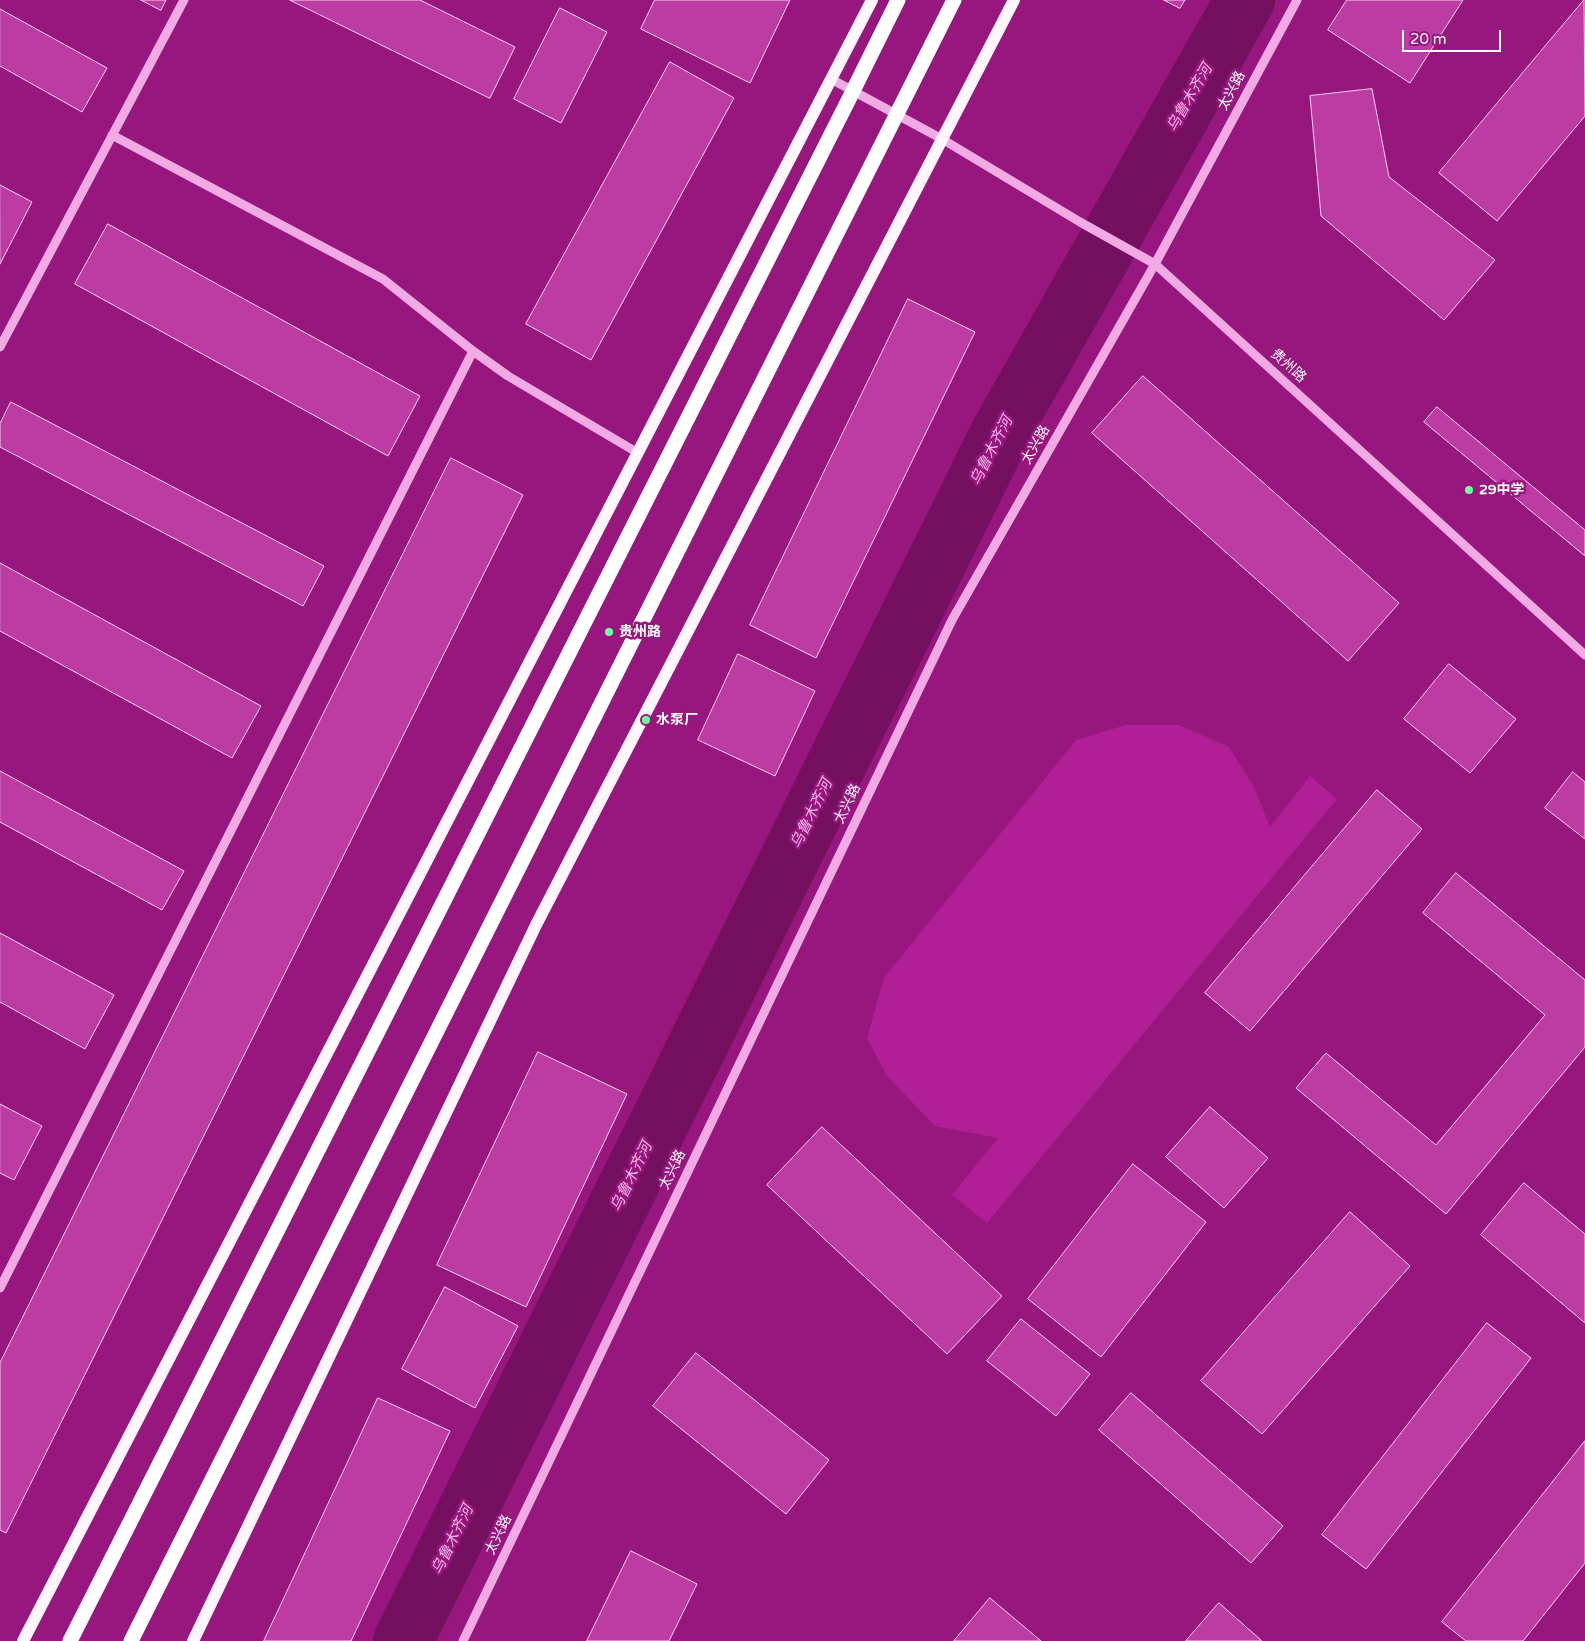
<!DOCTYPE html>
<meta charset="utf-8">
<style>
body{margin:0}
#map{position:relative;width:1585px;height:1641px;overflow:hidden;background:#98177e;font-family:"Varela Round",sans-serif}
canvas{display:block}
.scale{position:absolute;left:1402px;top:30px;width:99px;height:22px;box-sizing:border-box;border:2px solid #fff;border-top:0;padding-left:6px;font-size:15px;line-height:18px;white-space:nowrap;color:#fff;-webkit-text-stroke:4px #98177e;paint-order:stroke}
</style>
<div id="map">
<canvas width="1585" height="1641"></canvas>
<div class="scale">20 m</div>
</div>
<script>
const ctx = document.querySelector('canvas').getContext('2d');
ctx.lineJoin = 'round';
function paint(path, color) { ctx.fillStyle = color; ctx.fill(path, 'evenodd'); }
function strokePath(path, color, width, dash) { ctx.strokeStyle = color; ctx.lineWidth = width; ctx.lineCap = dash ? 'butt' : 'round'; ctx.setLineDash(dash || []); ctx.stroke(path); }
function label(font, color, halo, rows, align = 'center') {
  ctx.font = font + ' "Varela Round","Noto Sans SC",sans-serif'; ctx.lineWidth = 5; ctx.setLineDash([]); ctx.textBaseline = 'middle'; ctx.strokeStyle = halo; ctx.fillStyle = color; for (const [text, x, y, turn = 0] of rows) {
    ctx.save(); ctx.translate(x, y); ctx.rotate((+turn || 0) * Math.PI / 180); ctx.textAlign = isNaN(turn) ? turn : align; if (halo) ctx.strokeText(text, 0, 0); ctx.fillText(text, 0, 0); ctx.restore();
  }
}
paint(new Path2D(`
 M 1126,725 L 1179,725 L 1229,747 L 1254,787 L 1270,827 L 1310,776 L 1337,799 L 987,1223 L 952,1195 L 998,1138 L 935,1126 L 887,1076 L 867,1038 L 884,978 L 1076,740 Z`), '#b11f96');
strokePath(new Path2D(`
 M 403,1641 L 1000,434 L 1245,0`), '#750f5f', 60);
const building = new Path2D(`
 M 141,0 L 166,0 L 161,10 Z
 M 290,0 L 420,0 L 515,47 L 490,98 Z
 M 655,0 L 790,0 L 750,83 L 641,29 Z
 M 1164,0 L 1185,0 L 1180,8 Z
 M 1347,0 L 1463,0 L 1410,83 L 1328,30 Z
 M 1584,0 L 1585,116 L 1497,221 L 1439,173 Z
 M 560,8 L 607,32 L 561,123 L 514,99 Z
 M 0,9 L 107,68 L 82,112 L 0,66 Z
 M 670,62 L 734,98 L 591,360 L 526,324 Z
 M 1372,89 L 1389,177 L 1495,260 L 1444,320 L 1321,216 L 1310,96 Z
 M 0,185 L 32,202 L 0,264 Z
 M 108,224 L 420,396 L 388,456 L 75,284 Z
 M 908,299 L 975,332 L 816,658 L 750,625 Z
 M 1143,376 L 1399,603 L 1348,661 L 1092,433 Z
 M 11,402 L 324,566 L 303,606 L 0,447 L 0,424 Z
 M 1437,407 L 1585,530 L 1585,556 L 1424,422 Z
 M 451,458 L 523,495 L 6,1533 L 0,1530 L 0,1363 Z
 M 0,563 L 261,706 L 232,758 L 0,631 Z
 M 738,654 L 815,691 L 775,776 L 698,740 Z
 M 1449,664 L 1516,719 L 1470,773 L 1404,719 Z
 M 0,771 L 184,871 L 162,910 L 0,822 Z
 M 1573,772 L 1585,782 L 1585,839 L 1545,808 Z
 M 1377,790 L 1422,829 L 1250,1031 L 1205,993 Z
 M 1456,873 L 1585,980 L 1585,1047 L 1446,1214 L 1296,1088 L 1326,1053 L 1436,1145 L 1545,1015 L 1423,913 Z
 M 0,933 L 114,995 L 85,1049 L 0,1002 Z
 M 538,1052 L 627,1094 L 526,1307 L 437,1265 Z
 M 0,1104 L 42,1126 L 14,1180 L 0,1173 Z
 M 1210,1107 L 1268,1158 L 1224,1208 L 1166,1157 Z
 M 822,1127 L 1002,1296 L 947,1354 L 767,1185 Z
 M 1133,1164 L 1206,1222 L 1101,1357 L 1028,1299 Z
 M 1524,1183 L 1585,1234 L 1585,1323 L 1481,1235 Z
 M 1350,1212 L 1410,1266 L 1262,1434 L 1201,1381 Z
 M 445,1287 L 518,1326 L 475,1408 L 402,1369 Z
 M 1021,1319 L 1090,1374 L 1056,1416 L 987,1361 Z
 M 1487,1323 L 1531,1358 L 1366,1569 L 1322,1535 Z
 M 696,1353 L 829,1460 L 786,1514 L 653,1406 Z
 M 1131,1393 L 1283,1526 L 1251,1563 L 1099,1430 Z
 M 378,1398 L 450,1431 L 351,1641 L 264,1641 Z
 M 1585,1441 L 1585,1563 L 1523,1641 L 1466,1641 L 1442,1622 Z
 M 631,1551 L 697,1584 L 669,1641 L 587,1641 Z
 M 990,1598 L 1041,1641 L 954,1641 Z
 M 1219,1603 L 1262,1641 L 1186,1641 Z`);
paint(building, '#bd3ca4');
strokePath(building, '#fcd2f4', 1);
strokePath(new Path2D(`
 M 831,79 L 942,139 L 1080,222 L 1155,264 L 1585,655
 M 112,135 L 383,279 L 473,351 L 508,376 L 638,453
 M 0,347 L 184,0
 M 0,1288 L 473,351
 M 463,1641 L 952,620 L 1155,264 L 1297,0`), '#f1aae4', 9);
strokePath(new Path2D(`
 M 23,1641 L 872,0
 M 193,1641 L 536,925 L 1014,0`), '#fff5fc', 12);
strokePath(new Path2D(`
 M 70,1641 L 849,99 L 898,0
 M 131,1641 L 954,0`), '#fff', 15);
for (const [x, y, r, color] of [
 [1469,490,5,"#6bff9e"],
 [609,632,5,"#6bff9e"],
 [646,720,5,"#6bff9e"]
]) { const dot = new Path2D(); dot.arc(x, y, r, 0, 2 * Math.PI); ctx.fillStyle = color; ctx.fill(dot); strokePath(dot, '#98177e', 2); }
label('14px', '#fff', '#98177e', [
 ["太兴路",1232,91,-62],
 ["贵州路",1288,366,42],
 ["太兴路",1036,445,-60],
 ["太兴路",848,804,-64],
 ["太兴路",673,1170,-64],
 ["太兴路",499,1535,-64]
]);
label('bold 14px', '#fff', '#98177e', [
 ["29中学",1479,490],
 ["贵州路",619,632],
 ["水泵厂",656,720]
], 'left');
label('italic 15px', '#f8b7ec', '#98177e', [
 ["乌鲁木齐河",1190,98,-60],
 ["乌鲁木齐河",992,451,-63],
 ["乌鲁木齐河",812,814,-64],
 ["乌鲁木齐河",632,1177,-64],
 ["乌鲁木齐河",453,1540,-64]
]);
</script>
